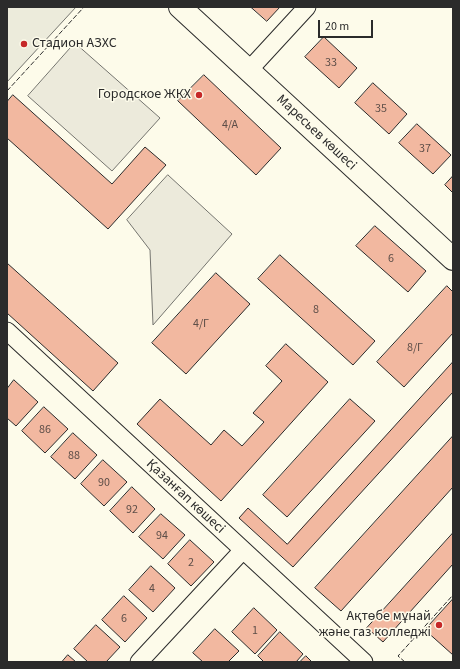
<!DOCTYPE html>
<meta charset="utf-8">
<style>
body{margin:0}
#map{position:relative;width:460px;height:669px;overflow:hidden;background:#fdfbea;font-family:"Source Sans 3",sans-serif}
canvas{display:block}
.frame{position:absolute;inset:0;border:8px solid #2b2b2b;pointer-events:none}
.scale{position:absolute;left:318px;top:20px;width:55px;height:18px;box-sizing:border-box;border:2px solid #2b2b2b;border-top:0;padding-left:5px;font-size:12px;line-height:14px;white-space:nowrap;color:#2b2b2b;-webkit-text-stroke:3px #fdfbea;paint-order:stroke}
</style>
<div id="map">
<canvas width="460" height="669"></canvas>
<div class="frame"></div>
<div class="scale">20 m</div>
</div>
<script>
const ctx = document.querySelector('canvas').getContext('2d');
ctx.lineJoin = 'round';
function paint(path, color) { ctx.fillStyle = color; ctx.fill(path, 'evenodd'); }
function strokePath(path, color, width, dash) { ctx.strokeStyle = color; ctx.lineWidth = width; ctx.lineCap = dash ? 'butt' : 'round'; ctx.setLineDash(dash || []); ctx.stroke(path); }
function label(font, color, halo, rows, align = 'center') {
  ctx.font = font + ' "Source Sans 3",sans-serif'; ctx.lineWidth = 3; ctx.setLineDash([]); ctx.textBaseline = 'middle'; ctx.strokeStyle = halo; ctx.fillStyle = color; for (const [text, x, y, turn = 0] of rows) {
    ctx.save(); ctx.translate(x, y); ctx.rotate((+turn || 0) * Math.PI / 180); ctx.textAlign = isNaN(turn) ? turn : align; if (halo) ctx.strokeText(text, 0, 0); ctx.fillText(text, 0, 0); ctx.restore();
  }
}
const green = new Path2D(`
 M 7,7 L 76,7 L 7,82 Z`);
paint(green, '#ecebdb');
strokePath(green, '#74746e', 1);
const parking = new Path2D(`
 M 75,43 L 160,118 L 112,171 L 28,96 Z
 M 168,175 L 232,234 L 153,325 L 150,250 L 127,220 Z`);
paint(parking, '#eceadb');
strokePath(parking, '#74746e', 1);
const building = new Path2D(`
 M 251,7 L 280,7 L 267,21 Z
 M 324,37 L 357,68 L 339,88 L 305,57 Z
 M 204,75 L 281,148 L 256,175 L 178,101 Z
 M 373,83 L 407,114 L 389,134 L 355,103 Z
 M 13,95 L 112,184 L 145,147 L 166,165 L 108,229 L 7,138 L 7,102 Z
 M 417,124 L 451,155 L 433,174 L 399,143 Z
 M 453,176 L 453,193 L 445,185 Z
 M 375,226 L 426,271 L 408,292 L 356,246 Z
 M 280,255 L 375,341 L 353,365 L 258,279 Z
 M 7,263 L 118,363 L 93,391 L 7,313 Z
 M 216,273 L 250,304 L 186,374 L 152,343 Z
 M 447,286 L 453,292 L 453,333 L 404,387 L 377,362 Z
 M 286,344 L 328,382 L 221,501 L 137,424 L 160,399 L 211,445 L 224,430 L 242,446 L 264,422 L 253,413 L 282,381 L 266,366 Z
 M 453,362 L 453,392 L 293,567 L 239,518 L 248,508 L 287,544 Z
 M 14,380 L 38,402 L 16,426 L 7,418 L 7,389 Z
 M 350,399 L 375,421 L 287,517 L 263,495 Z
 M 44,407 L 68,429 L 45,453 L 22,431 Z
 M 73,433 L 97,455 L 75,479 L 51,457 Z
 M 453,436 L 453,487 L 341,611 L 315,588 Z
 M 103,460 L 127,482 L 104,506 L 81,484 Z
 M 132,487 L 155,509 L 133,533 L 110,511 Z
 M 161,514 L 185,535 L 163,559 L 139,537 Z
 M 453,533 L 453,564 L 383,642 L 367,628 Z
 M 190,540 L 214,562 L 191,586 L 168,564 Z
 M 151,566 L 175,588 L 153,612 L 129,590 Z
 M 124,596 L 147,618 L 125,642 L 102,620 Z
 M 453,599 L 453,655 L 425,630 Z
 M 254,608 L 277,630 L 255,654 L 232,632 Z
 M 96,625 L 120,647 L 106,662 L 88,662 L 74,649 Z
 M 215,629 L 239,651 L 228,662 L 203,662 L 193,653 Z
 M 280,632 L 303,654 L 296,662 L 264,662 L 258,656 Z
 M 68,655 L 76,662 L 62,662 Z
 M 306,656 L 312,662 L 300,662 Z`);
paint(building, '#f2b8a0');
strokePath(building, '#2b2b2b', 1);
const street = new Path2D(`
 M 249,70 L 307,7
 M 7,331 L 364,662
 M 139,662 L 243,550`);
const secondary = new Path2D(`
 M 180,7 L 453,259`);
strokePath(street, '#2b2b2b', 19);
strokePath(secondary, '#2b2b2b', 24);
strokePath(street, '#fdfbea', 17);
strokePath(secondary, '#fdfbea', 22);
strokePath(new Path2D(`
 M 7,91 L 84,7
 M 405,662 L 398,656 L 453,595`), '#2b2b2b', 1, [5, 2]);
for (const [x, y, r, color] of [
 [24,44,4,"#c62828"],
 [199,95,4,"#c62828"],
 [439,625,4,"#c62828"]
]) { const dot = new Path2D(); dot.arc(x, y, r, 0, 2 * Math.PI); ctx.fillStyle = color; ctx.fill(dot); strokePath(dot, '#fdfbea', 1.5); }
label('12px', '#5d4e48', null, [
 ["33",331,63],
 ["35",381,109],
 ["4/А",230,125],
 ["37",425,149],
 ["6",391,259],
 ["8",316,310],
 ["4/Г",201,324],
 ["8/Г",415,348],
 ["86",45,430],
 ["88",74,456],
 ["90",104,483],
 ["92",132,510],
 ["94",162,536],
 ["2",191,563],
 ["4",152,589],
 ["6",124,619],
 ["1",255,631]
]);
label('14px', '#2b2b2b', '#fdfbea', [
 ["Стадион АЗХС",32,44,"left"],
 ["Городское ЖКХ",191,95],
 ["Ақтөбе мұнай",431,617],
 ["және газ колледжі",431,633]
], 'right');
label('14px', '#2b2b2b', '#fdfbea', [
 ["Маресьев көшесі",316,133,43],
 ["Қазанғап көшесі",185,497,43]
]);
</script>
